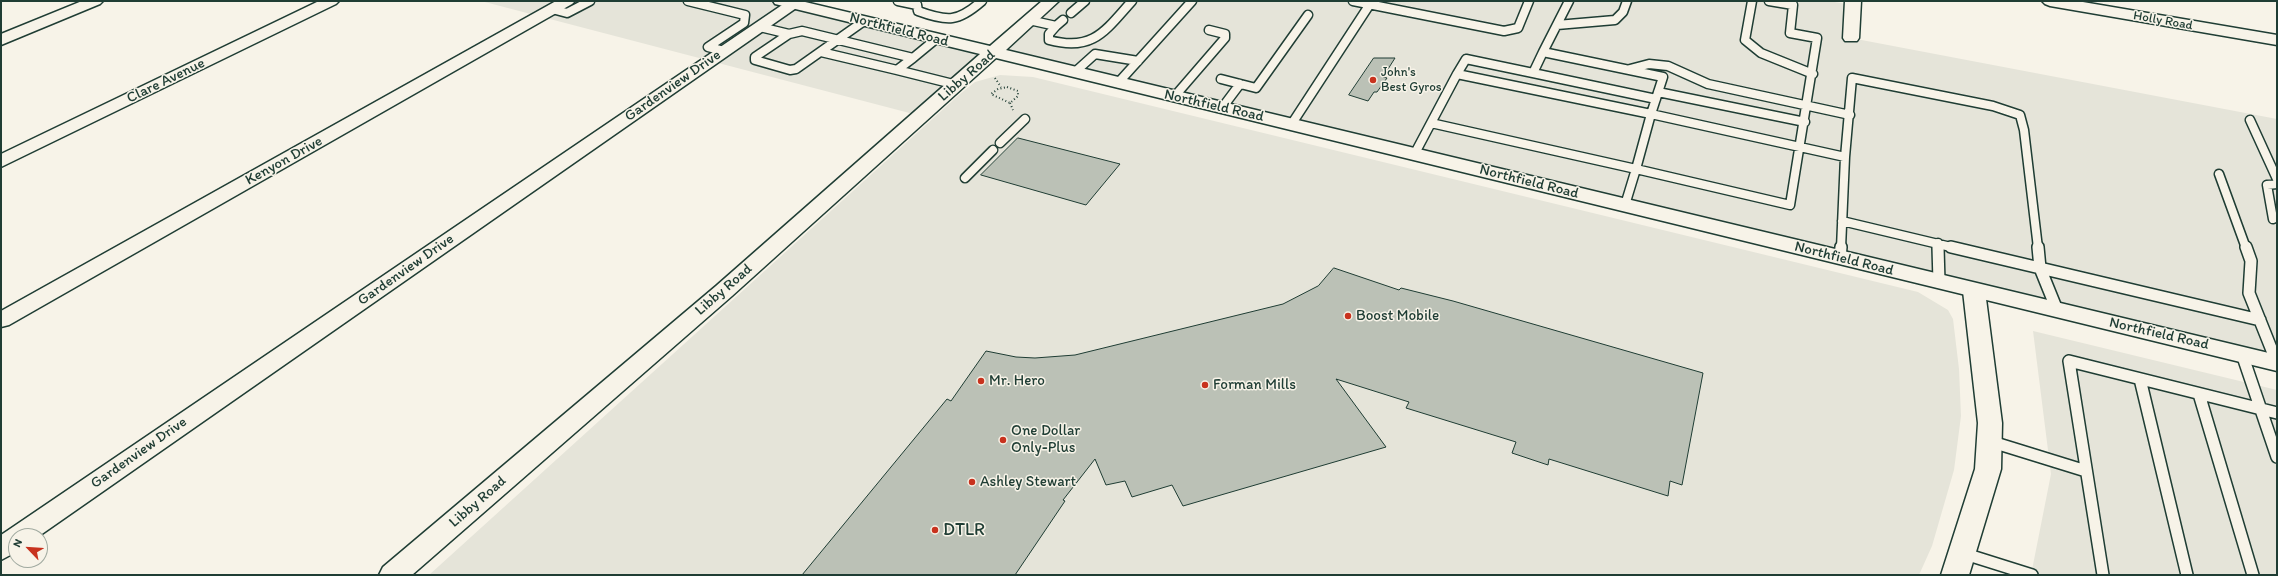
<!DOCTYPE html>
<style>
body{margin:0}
#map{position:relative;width:2278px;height:576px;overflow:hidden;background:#f7f3e8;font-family:Itim,sans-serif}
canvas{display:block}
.frame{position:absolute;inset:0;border:2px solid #1f3d34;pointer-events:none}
.north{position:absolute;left:8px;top:528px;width:40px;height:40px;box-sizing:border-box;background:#f7f3e8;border:1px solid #a1aaa0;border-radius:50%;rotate:295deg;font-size:11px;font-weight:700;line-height:16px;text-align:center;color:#1f3d34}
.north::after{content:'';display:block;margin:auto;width:14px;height:18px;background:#c8321e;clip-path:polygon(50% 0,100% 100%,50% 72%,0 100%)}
</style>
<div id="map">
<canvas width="2278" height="576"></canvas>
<div class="frame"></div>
<div class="north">N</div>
</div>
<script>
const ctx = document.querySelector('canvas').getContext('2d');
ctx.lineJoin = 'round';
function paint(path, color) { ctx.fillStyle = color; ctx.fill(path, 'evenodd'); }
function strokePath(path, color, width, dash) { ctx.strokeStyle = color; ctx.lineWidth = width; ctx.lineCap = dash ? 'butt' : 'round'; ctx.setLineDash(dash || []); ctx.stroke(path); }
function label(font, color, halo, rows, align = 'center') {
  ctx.font = font + ' Itim,sans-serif'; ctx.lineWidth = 3; ctx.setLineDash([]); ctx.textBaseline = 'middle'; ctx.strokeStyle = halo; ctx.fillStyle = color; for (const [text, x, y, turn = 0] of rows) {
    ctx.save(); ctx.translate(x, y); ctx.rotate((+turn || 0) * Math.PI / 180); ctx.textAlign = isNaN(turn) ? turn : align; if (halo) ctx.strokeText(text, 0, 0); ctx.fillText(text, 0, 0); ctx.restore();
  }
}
paint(new Path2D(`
 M 481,1 L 781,1 L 994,53 L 1051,1 L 1829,1 L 1852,5 L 1851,38 L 2277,119 L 2277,362 L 995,53 L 921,116 Z
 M 1000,75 L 1033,77 L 1918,292 L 1948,310 L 1953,319 L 1959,369 L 1961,416 L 1954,470 L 1932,546 L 1919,575 L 429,575 L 960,94 L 975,82 Z
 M 2033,331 L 2277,390 L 2277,575 L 2031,575 L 2051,474 Z`), '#e5e4d9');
const building = new Path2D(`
 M 1374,58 L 1395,58 L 1383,77 L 1387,78 L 1377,92 L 1374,92 L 1368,101 L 1349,95 Z
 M 1018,138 L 1120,164 L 1086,205 L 981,175 Z
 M 1334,268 L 1399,290 L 1401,288 L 1453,301 L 1703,373 L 1682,485 L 1670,481 L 1668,496 L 1549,459 L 1548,465 L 1512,453 L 1516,442 L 1406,408 L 1409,402 L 1336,379 L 1386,447 L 1183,506 L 1172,485 L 1132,497 L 1125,481 L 1106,485 L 1095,459 L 1063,500 L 1065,501 L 1015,575 L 802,575 L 947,399 L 951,401 L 986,351 L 1016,357 L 1035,358 L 1075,355 L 1283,304 L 1318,286 Z`);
paint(building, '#bbc1b6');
strokePath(building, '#1f3d34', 1);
const serviceFar1 = new Path2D(`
 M 688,1 L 745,15 L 744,23 L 708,47 L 724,51
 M 898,1 L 917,5
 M 1353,1 L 1504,31 L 1518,28 L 1529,1
 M 1569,1 L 1543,52 L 1663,77 L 1651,114 L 1845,157
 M 1752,1 L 1745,40 L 1761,53 L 1813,74
 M 917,5 L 918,11 C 948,22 958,22 982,1
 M 552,9 L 567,13 L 590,1
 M 1071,13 L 1085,1
 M 1029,20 L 1056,26 L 1063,20
 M 1557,25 L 1615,20 L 1623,12 L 1627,1
 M 1056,26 L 1049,34 L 1049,40 C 1093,52 1105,31 1132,1
 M 760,27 L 789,34 L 802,31 L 913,58 L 897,70 L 821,52
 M 789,34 L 755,57 L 755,60 L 790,70 L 796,69 L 864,21
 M 913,58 L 936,39
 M 1630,69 L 1649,64 L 1668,66 L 1708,84 L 1850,115
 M 897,70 L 957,85
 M 1075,72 L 1095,54 L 1138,61
 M 1533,73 L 1656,99
 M 1457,74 L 1466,59 L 1533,73 L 1543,52
 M 1221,79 L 1256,88 L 1308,15
 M 1118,83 L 1192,1
 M 1658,92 L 1805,122
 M 1174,97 L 1225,38 L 1225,34 L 1209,30
 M 1222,108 L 1240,84
 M 2250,120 L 2277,179
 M 1291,125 L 1370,4
 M 1000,143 L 1025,119
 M 1414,155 L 1457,74 L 1651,114 L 1636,169 L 1431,123
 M 2219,174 L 2246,248
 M 965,178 L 993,150
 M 1625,205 L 1636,169 L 1790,205 L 1817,38 L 1790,33 L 1793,5 L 1769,1
 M 2273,219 L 2267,185 L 2277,184
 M 1842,221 L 1955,248
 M 1938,243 L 1938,248
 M 1841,248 L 1845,157 L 1852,78 L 1993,106 L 2020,115 L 2024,130 L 2038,248`);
const service = new Path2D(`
 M 1938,247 L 1939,282
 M 1951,247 L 2260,320
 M 2038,247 L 2040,268 L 2057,310
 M 2246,247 L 2251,261 L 2249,293 L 2277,363
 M 1840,258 L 1841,247
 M 2242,354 L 2277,457
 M 2140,379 L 2187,575
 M 2199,394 L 2253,575
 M 1989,441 L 2086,471
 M 1962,553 L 2032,575
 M 2103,575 L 2069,361 L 2277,413`);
const minor = new Path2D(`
 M 82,1 L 103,1 L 100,4 L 1,45 L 1,34 Z
 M 319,1 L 339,1 L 336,4 L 1,167 L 1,154 Z
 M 556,1 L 575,1 L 572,4 L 9,325 L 1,327 L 1,311 Z
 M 788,1 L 800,1 L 802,4 L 39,536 L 16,536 L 16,552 L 1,560 L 1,535 L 7,531 Z
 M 1845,1 L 1861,1 L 1859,38 L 1857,41 L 1845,41 L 1843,38 Z
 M 2042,1 L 2077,1 L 2277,35 L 2277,45 L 2050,6 L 2045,4 Z`);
const tertiary = new Path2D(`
 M 1974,284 L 1982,286 L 1985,291 L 2002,423 L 2001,469 L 1969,575 L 1941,575 L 1975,469 L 1978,423 L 1963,291 L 1966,286 Z`);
const primary = new Path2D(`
 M 773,1 L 801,1 L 990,46 L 1042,1 L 1059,1 L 1006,50 L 2277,355 L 2277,371 L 996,58 L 732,296 L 412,575 L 379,575 L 383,567 L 716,286 L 980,54 L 775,4 Z`);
strokePath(serviceFar1, '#1f3d34', 11);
strokePath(service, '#1f3d34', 14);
strokePath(minor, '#1f3d34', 3);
strokePath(tertiary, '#1f3d34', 3);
strokePath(primary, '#1f3d34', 3);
strokePath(new Path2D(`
 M 995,78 L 1001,87
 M 1007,87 L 1018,91 L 1018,96 L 1010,103 L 991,94 L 998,89 Z
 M 1010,103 L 1013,110`), '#1f3d34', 2, [1, 2.5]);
strokePath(serviceFar1, '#f7f3e8', 8);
strokePath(service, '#f7f3e8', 11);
paint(minor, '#f7f3e8');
paint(tertiary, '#f7f3e8');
paint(primary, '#f7f3e8');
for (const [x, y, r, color] of [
 [1373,80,4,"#c8321e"],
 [1348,316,4,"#c8321e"],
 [981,381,4,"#c8321e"],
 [1205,385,4,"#c8321e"],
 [1003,440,4,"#c8321e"],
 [972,482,4,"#c8321e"],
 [935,530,4,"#c8321e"]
]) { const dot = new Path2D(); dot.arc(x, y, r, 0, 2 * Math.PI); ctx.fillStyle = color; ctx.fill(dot); strokePath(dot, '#f7f3e8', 1.5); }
label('13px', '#1f3d34', '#f7f3e8', [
 ["Holly Road",2163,21,10]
]);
label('13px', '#1f3d34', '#f7f3e8', [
 ["John's",1381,73],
 ["Best Gyros",1381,88]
], 'left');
label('15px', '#1f3d34', '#f7f3e8', [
 ["Northfield Road",899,30,14],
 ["Libby Road",967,76,-41],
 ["Clare Avenue",166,81,-26],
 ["Gardenview Drive",673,86,-35],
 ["Northfield Road",1214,106,13],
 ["Kenyon Drive",284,161,-29],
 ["Northfield Road",1529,182,14],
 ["Northfield Road",1844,259,14],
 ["Gardenview Drive",406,270,-35],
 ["Libby Road",724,290,-41],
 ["Northfield Road",2159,334,13],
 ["Gardenview Drive",139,453,-35],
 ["Libby Road",478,502,-41]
]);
label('15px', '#1f3d34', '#f7f3e8', [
 ["Boost Mobile",1356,316],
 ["Mr. Hero",989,381],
 ["Forman Mills",1213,385],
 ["One Dollar",1011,431],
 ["Only-Plus",1011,448],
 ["Ashley Stewart",980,482]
], 'left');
label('18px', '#1f3d34', '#f7f3e8', [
 ["DTLR",943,530]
], 'left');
</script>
